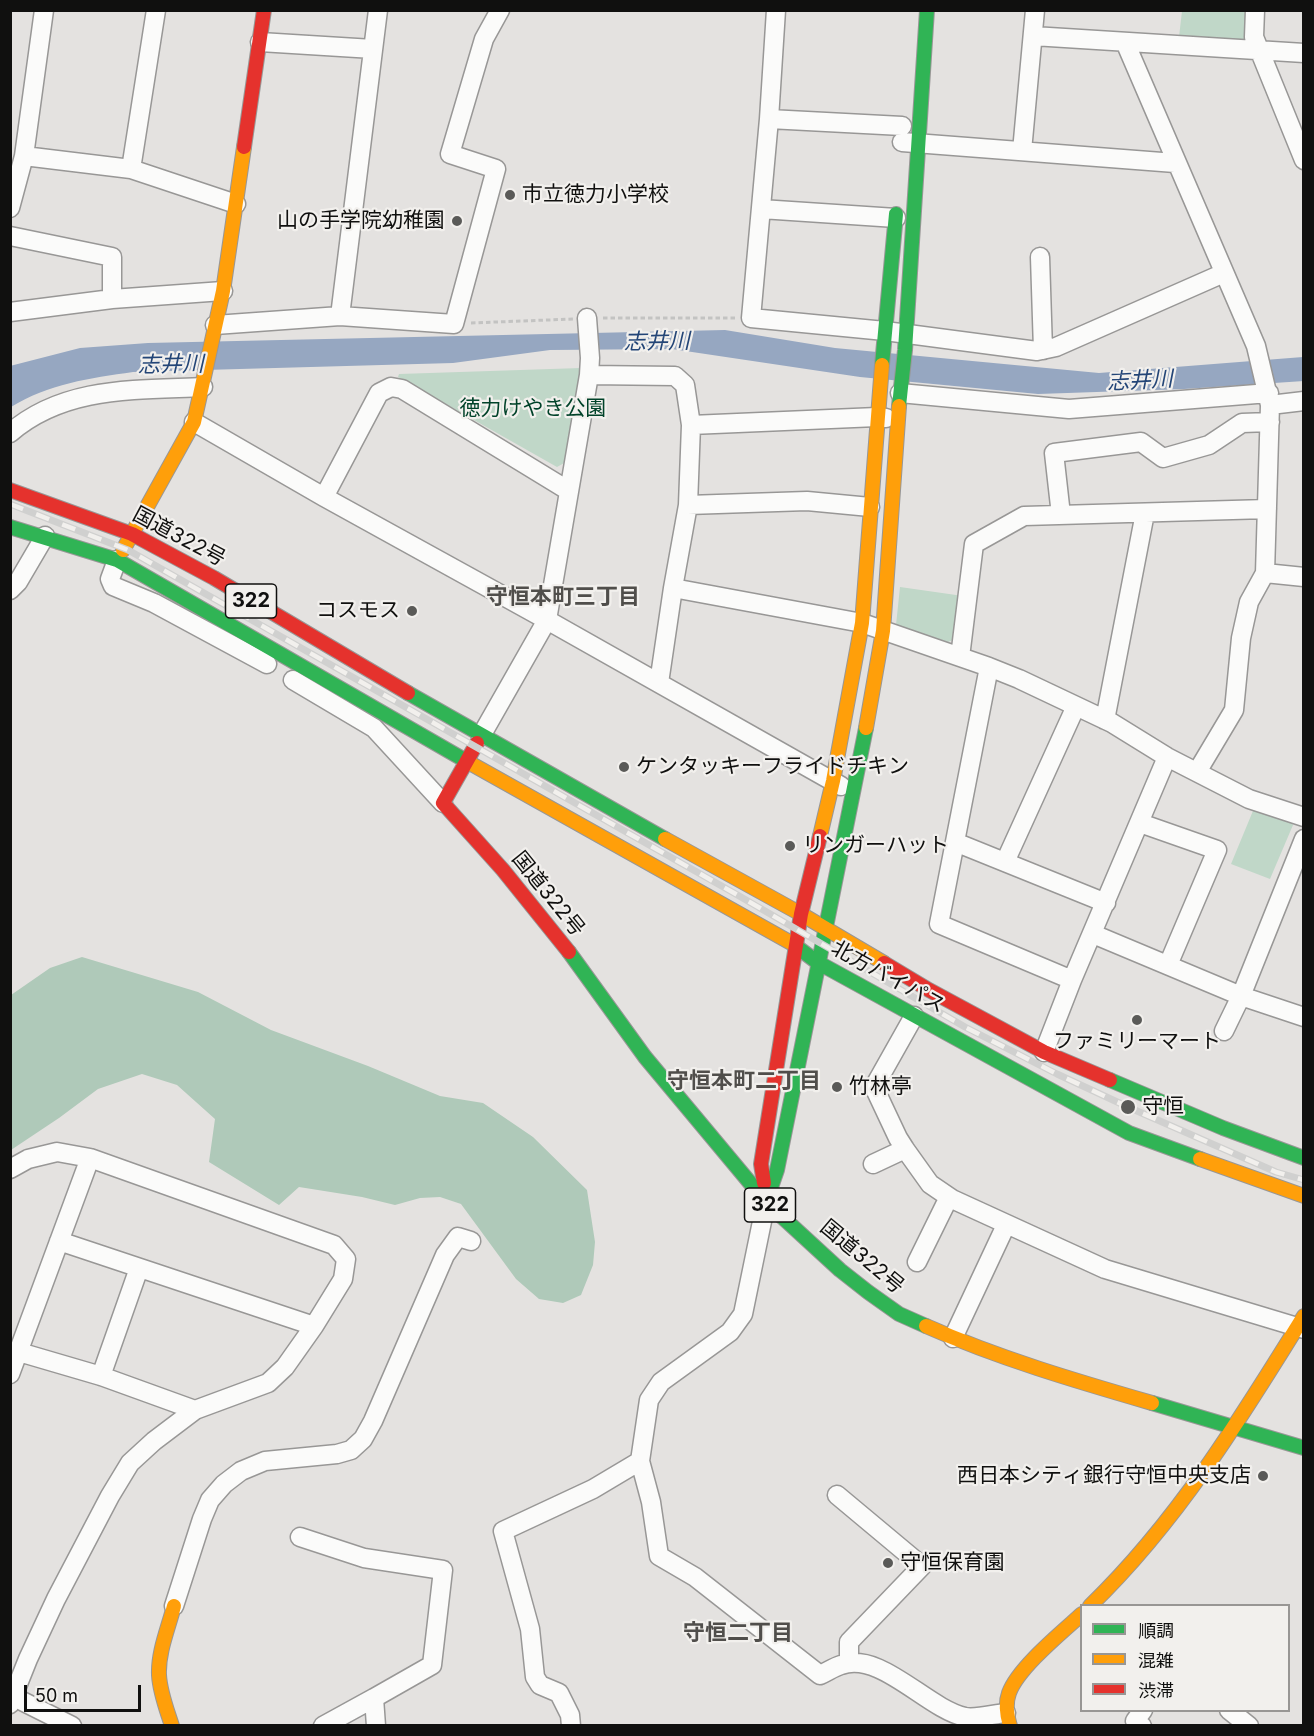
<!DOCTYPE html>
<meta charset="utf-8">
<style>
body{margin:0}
#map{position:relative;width:1314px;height:1736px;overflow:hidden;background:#e4e2e0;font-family:Inter,"Noto Sans JP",sans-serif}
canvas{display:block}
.frame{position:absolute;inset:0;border:12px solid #10100f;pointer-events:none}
.legend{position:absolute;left:1080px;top:1604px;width:210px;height:108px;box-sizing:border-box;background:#f2f0ed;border:2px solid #989694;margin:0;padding:8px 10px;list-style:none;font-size:18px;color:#10100f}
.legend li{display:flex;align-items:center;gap:12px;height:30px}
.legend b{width:30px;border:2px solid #989694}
.scale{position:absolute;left:24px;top:1685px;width:117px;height:27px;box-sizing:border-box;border:3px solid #10100f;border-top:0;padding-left:8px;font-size:18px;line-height:21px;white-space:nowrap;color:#10100f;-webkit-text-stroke:4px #f2f0ed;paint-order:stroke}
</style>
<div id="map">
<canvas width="1314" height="1736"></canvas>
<div class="frame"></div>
<ul class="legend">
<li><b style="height:8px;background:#30b455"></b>順調</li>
<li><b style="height:8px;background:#ff9f0a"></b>混雑</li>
<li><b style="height:8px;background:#e5322d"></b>渋滞</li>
</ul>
<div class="scale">50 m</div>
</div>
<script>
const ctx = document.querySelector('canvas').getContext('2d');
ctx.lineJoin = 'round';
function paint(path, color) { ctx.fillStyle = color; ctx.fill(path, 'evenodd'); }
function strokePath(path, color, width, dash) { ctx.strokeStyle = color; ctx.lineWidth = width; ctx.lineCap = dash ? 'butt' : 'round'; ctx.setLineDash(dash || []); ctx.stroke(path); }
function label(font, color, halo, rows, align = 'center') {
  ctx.font = font + ' Inter,"Noto Sans JP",sans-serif'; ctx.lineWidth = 4.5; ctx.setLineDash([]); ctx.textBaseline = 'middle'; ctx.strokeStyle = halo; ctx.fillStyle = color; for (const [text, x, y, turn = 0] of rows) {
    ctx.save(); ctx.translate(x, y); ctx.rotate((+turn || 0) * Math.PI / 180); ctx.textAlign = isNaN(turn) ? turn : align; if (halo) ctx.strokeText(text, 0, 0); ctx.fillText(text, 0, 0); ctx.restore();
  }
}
paint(new Path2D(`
 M 1182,11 L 1250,11 L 1248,36 L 1244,43 L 1179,37 Z
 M 581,368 L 566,462 L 557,467 L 398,377 L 399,374 Z
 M 900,587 L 963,596 L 960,637 L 948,642 L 896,625 Z
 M 1255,806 L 1290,817 L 1293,825 L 1270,879 L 1231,864 Z`), '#c0d7c8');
paint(new Path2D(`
 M 82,957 L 198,992 L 271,1030 L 368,1066 L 440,1096 L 483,1103 L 533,1137 L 587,1190 L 595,1242 L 593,1265 L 581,1295 L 563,1303 L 539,1299 L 516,1279 L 461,1204 L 440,1197 L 420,1198 L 395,1205 L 362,1197 L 299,1187 L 279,1205 L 209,1162 L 215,1119 L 177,1085 L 142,1074 L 98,1089 L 59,1118 L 11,1150 L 11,995 L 50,968 Z`), '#afc9b9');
paint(new Path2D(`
 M 725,330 L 835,348 L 1099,373 L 1303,357 L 1304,381 L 1184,389 L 1038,394 L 860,377 L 672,349 L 550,350 L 453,363 L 133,372 C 90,378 48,384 11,407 L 10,366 L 80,348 L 148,343 Z`), '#96a7c1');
const street = new Path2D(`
 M 776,10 L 769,119 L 751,318 L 885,331 L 1037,351 L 1056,347 L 1224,273
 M 1255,10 L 1254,37 L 1304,160
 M 1033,36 L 1304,53
 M 260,42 L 373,49
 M 1125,42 L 1256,346 L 1270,405 L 1265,573
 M 769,119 L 902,126
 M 902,142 L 1175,163
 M 1022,151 L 1035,10
 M 24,156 L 131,169 L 236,204
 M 131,169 L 156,10
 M 10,208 L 24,156 L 44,10
 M 761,209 L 896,218
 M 10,236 L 112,257 L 112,299
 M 1040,257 L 1043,350
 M 10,312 L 112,299 L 223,291
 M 340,316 L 378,10
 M 215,325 L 340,316 L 454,324 L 496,169 L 450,154 L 484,39 L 500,10
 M 589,375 L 675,376 L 685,385 L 691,425 L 688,505 L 673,588 L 659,683
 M 900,393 L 1069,409 L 1269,393
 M 1270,405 L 1304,401
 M 194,422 L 324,497 L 547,620 L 841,786
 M 691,425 L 877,417 L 886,418
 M 10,433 C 64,386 136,390 203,387
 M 324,497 L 379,393 L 391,387 L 402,389 L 569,491
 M 688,505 L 807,501 L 870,507
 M 1061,515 L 1054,453 L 1141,442 L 1163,458 L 1209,445 L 1242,423 L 1270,422
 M 117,560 L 110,579 L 113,586 L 154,603 L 267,664
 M 673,588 L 862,623 L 989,667 L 1019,679 L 1112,723 L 1167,757 L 1249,799 L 1304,817
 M 10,590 L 18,582 L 45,536
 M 960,657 L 974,544 L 1024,516 L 1267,509
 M 989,667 L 939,924 L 1072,980
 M 293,680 L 374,728 L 443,803
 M 1105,720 L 1145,513
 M 481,736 L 547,620 L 589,375 L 590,358 L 587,318
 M 1197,772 L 1234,710 L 1241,638 L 1249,602 L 1265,573 L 1304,577
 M 1140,823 L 1217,850 L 1168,965
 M 955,842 L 1106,903
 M 1005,862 L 1076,706
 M 1093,934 L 1241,996 L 1304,1017
 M 914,1016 L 874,1087 L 898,1138 L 905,1149 L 930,1184 L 952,1199 L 1105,1269 L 1304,1329
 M 1224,1031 L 1241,996 L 1304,839
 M 1044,1052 L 1072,980 L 1167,757
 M 873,1164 L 905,1149
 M 10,1169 L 28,1159 L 57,1152 L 90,1158 L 334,1245 L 346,1259 L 343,1279 L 314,1326 L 285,1367 L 268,1383 L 195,1410 L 154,1441 L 130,1463 L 110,1496 L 56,1599 L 28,1659 L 10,1704
 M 766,1202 L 743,1314 L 730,1332 L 661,1382 L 649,1400 L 640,1461 L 651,1502 L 659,1556 L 695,1577 L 820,1675 C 827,1672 834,1667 841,1665 C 881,1651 926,1708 965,1717 C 977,1719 994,1714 1006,1713
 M 59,1241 L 314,1326
 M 917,1262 L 949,1197
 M 953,1338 L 1006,1225
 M 19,1352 L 101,1376 L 195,1410
 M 10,1374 L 90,1158
 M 101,1376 L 139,1268
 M 837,1495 L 922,1566 L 849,1642 L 849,1663
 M 300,1537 L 364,1558 L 443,1570 L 432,1665 L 374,1698
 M 174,1606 L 202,1519 L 210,1500 L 224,1484 L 241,1471 L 265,1461 L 337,1454 L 351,1450 L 363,1439 L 373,1421 L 445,1255 L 458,1237 L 471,1241
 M 14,1697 L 72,1726
 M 1229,1710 L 1249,1726
 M 323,1726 L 374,1698 L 376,1726
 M 571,1726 L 570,1715 L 559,1693 L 540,1685 L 535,1677 L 530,1629 L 503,1531 L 593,1489 L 640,1461
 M 1142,1726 L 1135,1721 L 1143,1710`);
const fast = new Path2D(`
 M 882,365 L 896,214
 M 899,406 L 905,350 L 927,10
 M 10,527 L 117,560 L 468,762
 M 408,693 L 665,839
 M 793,944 L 817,962 L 1129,1133 L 1200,1159
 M 569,952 L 645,1057 L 766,1202 L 840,1270 L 868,1292 L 899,1314 L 926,1326
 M 1110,1080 L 1223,1128 L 1304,1158
 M 766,1202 L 777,1170 L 866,728
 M 1152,1403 L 1304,1448`);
const slow = new Path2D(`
 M 123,550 L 194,422 L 223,291 L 244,147
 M 866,728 L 883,631 L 899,406
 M 468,762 L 793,944
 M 820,836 L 833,781 L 862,623 L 882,365
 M 665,839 L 801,914 L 884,963
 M 1200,1159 L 1304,1196
 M 926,1326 C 998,1358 1076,1381 1152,1403
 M 1090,1606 C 1177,1522 1241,1418 1304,1316
 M 172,1726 C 167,1710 160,1693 159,1675 C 158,1652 168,1629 174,1606
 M 1010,1726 C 1007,1716 1005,1704 1009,1693 C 1018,1668 1061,1633 1082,1614`);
const jam = new Path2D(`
 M 244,147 L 264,10
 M 10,490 L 132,534 L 214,578 L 408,693
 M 477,743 L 443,803 L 503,870 L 569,952
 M 884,963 L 929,990 L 1044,1052 L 1110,1080
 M 764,1183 L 761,1164 L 801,914 L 820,836`);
strokePath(street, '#989796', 21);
strokePath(fast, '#989796', 16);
strokePath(slow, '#989796', 16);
strokePath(jam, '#989796', 16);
strokePath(new Path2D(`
 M 603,318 L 735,318
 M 471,323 L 573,319`), '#c3c3c2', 3, [4.5, 3]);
strokePath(street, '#fbfbfa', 18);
strokePath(fast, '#30b455', 14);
strokePath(slow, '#ff9f0a', 14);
strokePath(jam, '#e5322d', 14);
const rail = new Path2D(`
 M 10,504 L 128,550 L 734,893 L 965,1027 L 1057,1074 L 1128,1107 L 1276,1172 L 1304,1180`);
strokePath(rail, '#d0d0cf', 7);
strokePath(rail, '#f2f0ed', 4.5, [14]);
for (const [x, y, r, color] of [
 [510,195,6,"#5a5a58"],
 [457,221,6,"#5a5a58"],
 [412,611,6,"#5a5a58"],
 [624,767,6,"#5a5a58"],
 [790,846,6,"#5a5a58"],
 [1137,1020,6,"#5a5a58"],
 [837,1087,6,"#5a5a58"],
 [1128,1107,8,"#5a5a58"],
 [1263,1476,6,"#5a5a58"],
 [888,1563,6,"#5a5a58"]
]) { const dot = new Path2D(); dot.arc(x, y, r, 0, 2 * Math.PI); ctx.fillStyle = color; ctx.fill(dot); strokePath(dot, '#f2f0ed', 2); }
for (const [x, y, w] of [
 [251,601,51],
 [770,1205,51]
]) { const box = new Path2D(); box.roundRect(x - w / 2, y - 17, w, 34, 4.5); ctx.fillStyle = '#f2f0ed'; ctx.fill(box); strokePath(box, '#10100f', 1.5); }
label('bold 20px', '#10100f', null, [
 ["322",251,601],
 ["322",770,1205]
]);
label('21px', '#10100f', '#f2f0ed', [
 ["市立徳力小学校",522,195],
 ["山の手学院幼稚園",445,221,"right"],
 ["コスモス",400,611,"right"],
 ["ケンタッキーフライドチキン",636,767],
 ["リンガーハット",802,846],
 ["ファミリーマート",1137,1042,"center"],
 ["竹林亭",849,1087],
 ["守恒",1142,1107],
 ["西日本シティ銀行守恒中央支店",1251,1476,"right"],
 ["守恒保育園",900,1563]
], 'left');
label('21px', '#004229', '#f2f0ed', [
 ["徳力けやき公園",533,409]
]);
label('21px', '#10100f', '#f2f0ed', [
 ["国道322号",179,537,28],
 ["国道322号",548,894,51],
 ["北方バイパス",888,977,29],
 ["国道322号",862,1257,40]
]);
label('italic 22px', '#234577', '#f2f0ed', [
 ["志井川",657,342,-1],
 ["志井川",171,365,-1],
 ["志井川",1140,381,-3]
]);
label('bold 22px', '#504e4b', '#f2f0ed', [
 ["守恒本町三丁目",563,597],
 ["守恒本町二丁目",744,1081],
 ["守恒二丁目",738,1633]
]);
</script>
